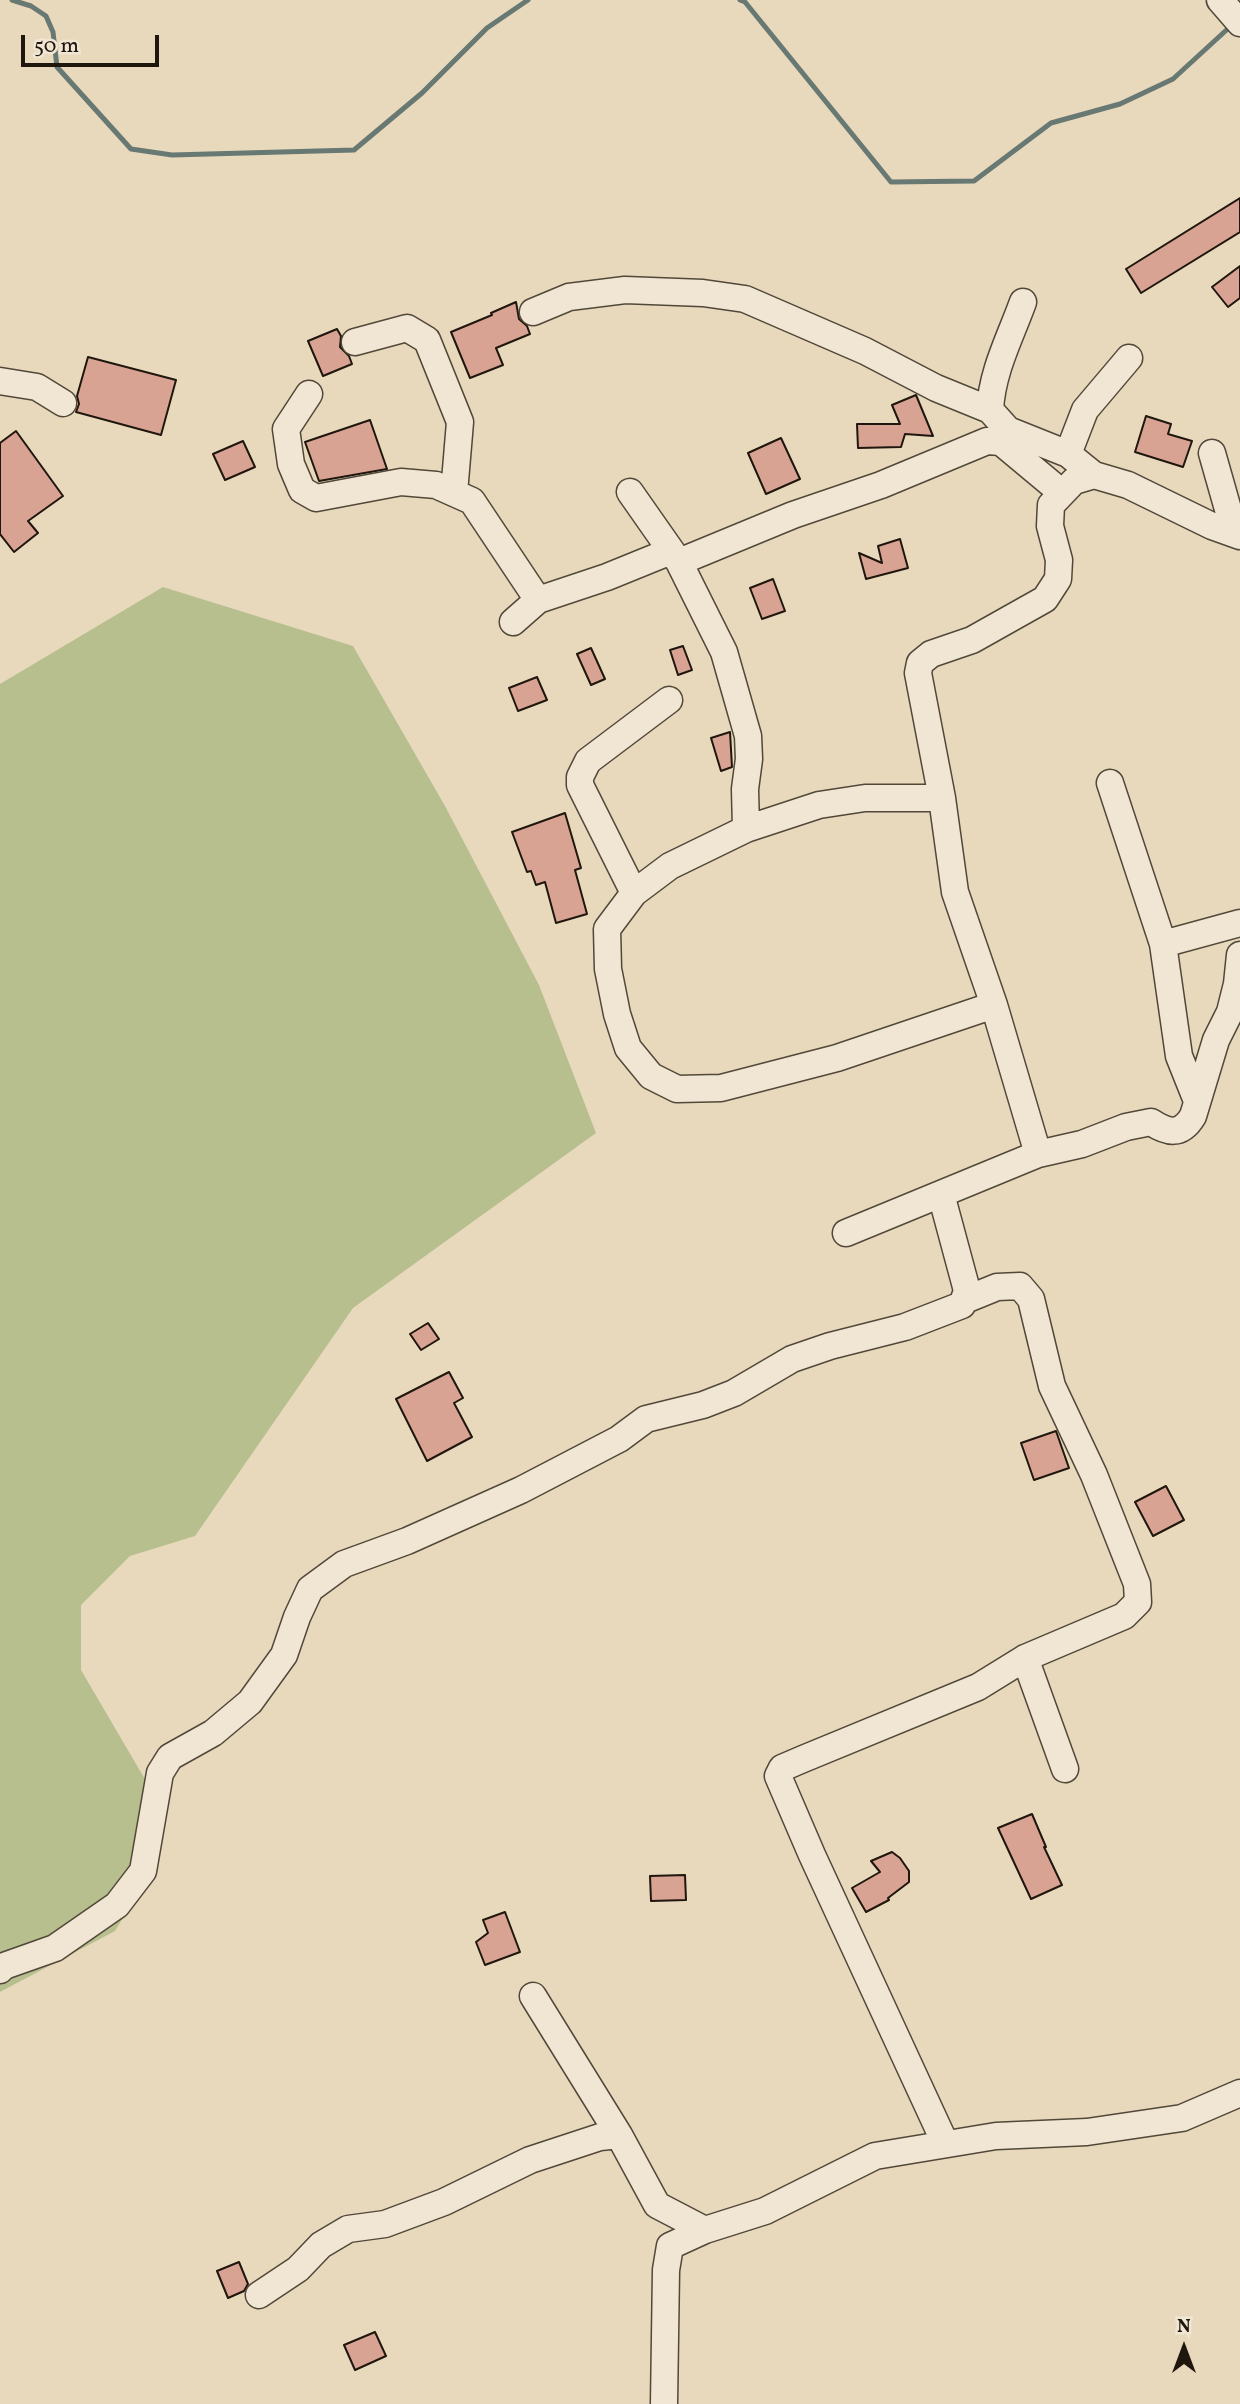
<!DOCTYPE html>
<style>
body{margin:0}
#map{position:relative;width:1240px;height:2404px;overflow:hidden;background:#e8d9bc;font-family:Vollkorn,serif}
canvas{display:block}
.north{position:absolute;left:1149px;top:2313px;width:70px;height:70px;-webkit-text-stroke:5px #f0e6d3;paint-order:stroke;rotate:0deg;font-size:19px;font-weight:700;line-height:28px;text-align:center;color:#1f170d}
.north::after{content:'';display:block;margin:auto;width:24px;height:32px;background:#1f170d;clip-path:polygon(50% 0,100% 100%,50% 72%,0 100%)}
.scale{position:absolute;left:21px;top:35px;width:138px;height:32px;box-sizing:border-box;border:4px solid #1f170d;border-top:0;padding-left:9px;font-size:21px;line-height:24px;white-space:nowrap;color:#1f170d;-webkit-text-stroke:5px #f0e6d3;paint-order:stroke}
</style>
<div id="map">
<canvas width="1240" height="2404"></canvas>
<div class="north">N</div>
<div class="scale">50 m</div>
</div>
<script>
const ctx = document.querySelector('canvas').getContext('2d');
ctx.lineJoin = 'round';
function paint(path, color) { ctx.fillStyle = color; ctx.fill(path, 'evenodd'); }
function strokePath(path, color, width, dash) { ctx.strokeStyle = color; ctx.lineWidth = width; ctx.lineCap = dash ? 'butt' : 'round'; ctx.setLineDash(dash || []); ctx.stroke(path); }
paint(new Path2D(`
 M 163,587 L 353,646 L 445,806 L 539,985 L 596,1133 L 353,1308 L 195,1536 L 130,1556 L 81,1605 L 81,1670 L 146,1781 L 150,1874 L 115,1931 L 0,1992 L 0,684 Z`), '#b7bf8f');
strokePath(new Path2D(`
 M 12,0 L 31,6 L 46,16 L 53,32 L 57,67 L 131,149 L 172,155 L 354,150 L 422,93 L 487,28 L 528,0
 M 740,0 L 745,2 L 891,182 L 974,181 L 1051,123 L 1120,104 L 1173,79 L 1233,24`), '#687872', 5);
const building = new Path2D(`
 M 1240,198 L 1240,232 L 1141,293 L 1126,269 Z
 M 1240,266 L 1240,298 L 1228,307 L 1212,287 Z
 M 516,302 L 519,319 L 527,326 L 530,334 L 496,348 L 503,365 L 470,378 L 451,332 L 492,315 L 491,313 Z
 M 337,329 L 341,336 L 340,347 L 349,356 L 352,364 L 323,376 L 308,341 Z
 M 88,357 L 176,380 L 161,435 L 76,412 L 79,404 L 77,396 Z
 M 916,395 L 933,436 L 905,434 L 901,447 L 858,448 L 857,424 L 900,424 L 892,405 Z
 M 1146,416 L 1171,424 L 1168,434 L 1192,441 L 1183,467 L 1135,452 Z
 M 370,420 L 387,469 L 319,481 L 305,442 Z
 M 16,431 L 63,496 L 28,521 L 38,533 L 14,552 L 0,534 L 0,443 Z
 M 781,438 L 800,479 L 766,494 L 748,453 Z
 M 243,441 L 255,467 L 225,480 L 213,454 Z
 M 900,539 L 908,568 L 866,579 L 859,553 L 882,563 L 878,546 Z
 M 773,579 L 785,611 L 762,619 L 750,588 Z
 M 683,646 L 692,670 L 678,675 L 670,650 Z
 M 591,648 L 605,679 L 591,685 L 577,654 Z
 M 537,677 L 547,700 L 518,711 L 509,688 Z
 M 730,732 L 732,767 L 721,771 L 711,738 Z
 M 565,813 L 581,868 L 575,870 L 587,914 L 556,923 L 545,882 L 536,885 L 531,871 L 527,872 L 512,832 Z
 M 428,1323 L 439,1339 L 421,1350 L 410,1334 Z
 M 449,1372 L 463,1398 L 454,1403 L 472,1437 L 427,1461 L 396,1399 Z
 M 1056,1431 L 1069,1468 L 1034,1480 L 1021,1443 Z
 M 1166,1486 L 1184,1520 L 1153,1536 L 1135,1502 Z
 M 1032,1814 L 1046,1847 L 1044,1847 L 1062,1885 L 1031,1899 L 998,1828 Z
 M 892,1852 L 900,1858 L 909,1871 L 909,1882 L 888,1898 L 889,1900 L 866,1912 L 852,1888 L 880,1872 L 871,1861 Z
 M 685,1875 L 686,1900 L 651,1901 L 650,1876 Z
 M 505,1912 L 520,1952 L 485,1965 L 476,1942 L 488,1933 L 483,1920 Z
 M 239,2262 L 248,2284 L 244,2291 L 228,2298 L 217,2271 Z
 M 375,2332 L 386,2356 L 355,2370 L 344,2345 Z`);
paint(building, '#d9a393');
strokePath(building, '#1f170d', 2);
const minor = new Path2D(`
 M 1220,0 L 1240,23
 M 533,312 L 569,297 L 625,290 L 703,293 L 745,299 L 865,351 L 936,388 L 990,410 L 1008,430 L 1068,454 L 1094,475
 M 355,342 L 407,328 L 427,340 L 460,422 L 454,493
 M 0,381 L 37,387 L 63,403
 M 309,394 L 286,429 L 291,464 L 302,490 L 316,498 L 401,482 L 436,485 L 472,501 L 538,600
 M 990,410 C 992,371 1010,338 1023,302
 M 1212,453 L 1235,534
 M 1068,454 L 1085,410 L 1129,358
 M 630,492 L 679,562 L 724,652 L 748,736 L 749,759 L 745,789 L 746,829
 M 679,562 L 793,515 L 881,485 L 987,441 L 1001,442 L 1061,492
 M 513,622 L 538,600 L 607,577 L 671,551
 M 1110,783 L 1163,944 L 1179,1056 L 1197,1101
 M 942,798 L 865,798 L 819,805 L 746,829 L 670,866 L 634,893 L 607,929 L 608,969 L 617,1014 L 628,1048 L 651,1076 L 677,1089 L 721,1088 L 837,1058 L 994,1005
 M 634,893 L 580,785 L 580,777 L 588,761 L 669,700
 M 1163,944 L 1240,923
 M 1038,1154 L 994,1005 L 955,892 L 942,798 L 918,673 L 920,663 L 931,654 L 972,640 L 1045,599 L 1058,579 L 1059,560 L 1050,526 L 1051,505 L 1074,481 L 1094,475 L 1128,485 L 1212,526 L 1240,536
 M 846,1233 L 1038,1154 L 1082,1144 L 1126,1127 L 1151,1122 C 1168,1133 1181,1136 1193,1116 L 1216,1040 L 1230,1012 L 1237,984 L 1240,955
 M 1025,1658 L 1065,1769
 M 0,1970 L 4,1966 L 55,1948 L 117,1905 L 143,1871 L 160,1773 L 170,1757 L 213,1733 L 250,1702 L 284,1655 L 297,1617 L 310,1589 L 344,1564 L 407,1541 L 521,1490 L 619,1439 L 646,1419 L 703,1405 L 734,1393 L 792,1359 L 830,1346 L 905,1327 L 962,1305 L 967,1291 L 965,1283 L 941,1194
 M 533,1996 L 619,2135 L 657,2205 L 705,2230
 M 945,2143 L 812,1855 L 778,1776 L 782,1768 L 803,1759 L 978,1687 L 1025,1658 L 1124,1616 L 1138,1602 L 1137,1584 L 1094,1475 L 1052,1386 L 1031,1299 L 1020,1286 L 997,1287 L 965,1300
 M 259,2295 L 298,2269 L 321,2245 L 348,2229 L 385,2224 L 444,2202 L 530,2160 L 600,2137 L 619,2135
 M 664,2404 L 666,2270 L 670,2246 L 705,2230 L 765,2211 L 875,2156 L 996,2136 L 1087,2132 L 1182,2118 L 1240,2093`);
strokePath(minor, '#514839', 29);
strokePath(minor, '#f0e6d3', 26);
</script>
